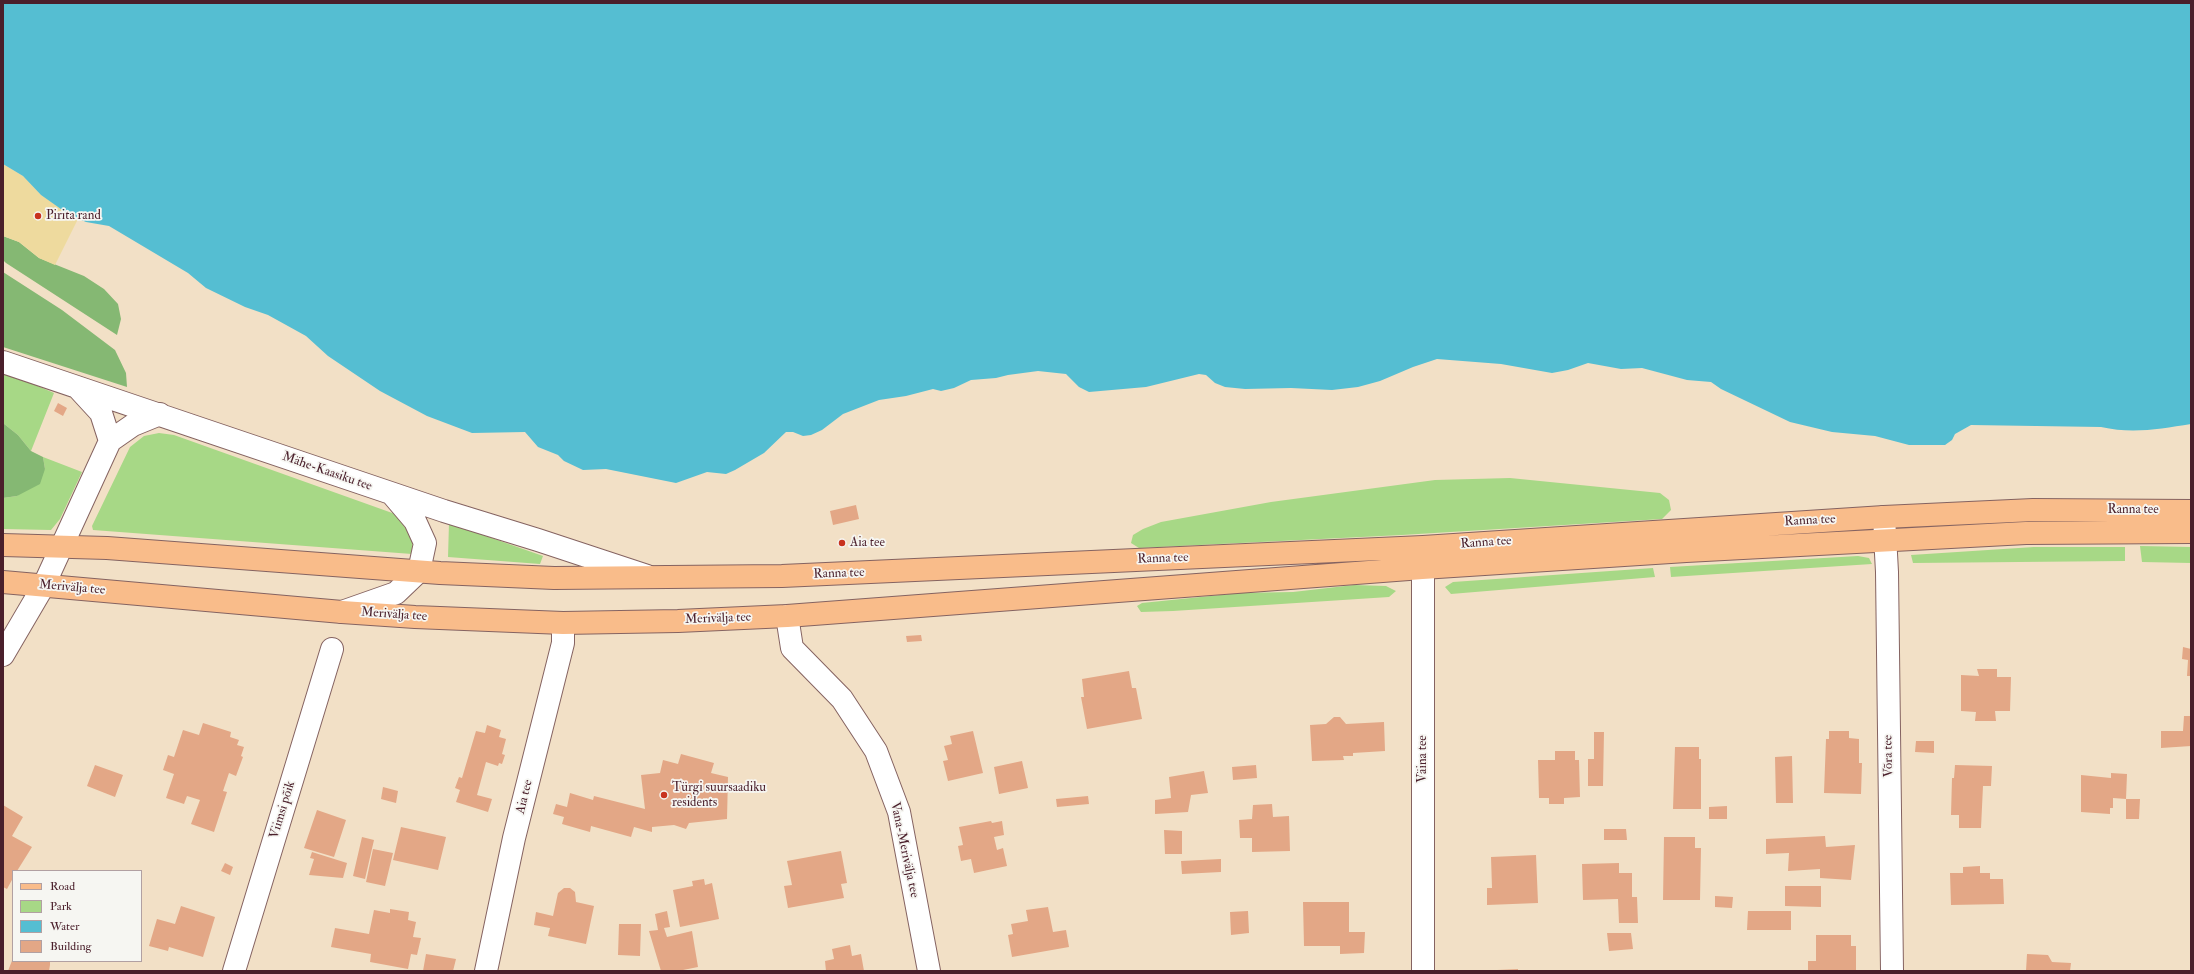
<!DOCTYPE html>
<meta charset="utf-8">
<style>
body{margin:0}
#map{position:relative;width:2194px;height:974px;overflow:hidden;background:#f2e0c6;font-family:"IM FELL Double Pica",serif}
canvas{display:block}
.frame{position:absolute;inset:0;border:4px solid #4a1f2b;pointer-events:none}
.legend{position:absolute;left:12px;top:870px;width:130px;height:92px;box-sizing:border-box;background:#f6f6f2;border:1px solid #b1a0a2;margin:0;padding:5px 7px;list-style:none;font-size:12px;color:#4a1f2b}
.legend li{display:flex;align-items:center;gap:8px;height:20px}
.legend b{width:20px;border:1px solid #b1a0a2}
</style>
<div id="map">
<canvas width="2194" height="974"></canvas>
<div class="frame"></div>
<ul class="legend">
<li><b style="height:5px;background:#f9bc8a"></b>Road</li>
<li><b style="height:11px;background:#a7d886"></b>Park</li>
<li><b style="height:11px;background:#55bed2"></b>Water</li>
<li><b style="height:11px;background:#e3a786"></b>Building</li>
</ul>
</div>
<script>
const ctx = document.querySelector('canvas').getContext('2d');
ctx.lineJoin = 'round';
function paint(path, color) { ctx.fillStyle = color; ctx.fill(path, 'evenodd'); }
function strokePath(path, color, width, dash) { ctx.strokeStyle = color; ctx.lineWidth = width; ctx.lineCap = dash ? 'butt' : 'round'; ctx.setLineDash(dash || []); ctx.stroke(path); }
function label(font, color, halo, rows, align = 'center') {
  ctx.font = font + ' "IM FELL Double Pica",serif'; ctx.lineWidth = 3.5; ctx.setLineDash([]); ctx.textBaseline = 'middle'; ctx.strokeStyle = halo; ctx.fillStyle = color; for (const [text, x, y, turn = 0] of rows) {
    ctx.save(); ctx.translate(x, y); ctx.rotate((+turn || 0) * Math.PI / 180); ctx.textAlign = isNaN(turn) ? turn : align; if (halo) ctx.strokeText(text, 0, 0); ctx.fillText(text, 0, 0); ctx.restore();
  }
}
paint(new Path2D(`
 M 3,371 L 54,393 L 31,451 L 18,435 L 3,423 Z
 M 159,433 L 174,435 L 395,514 L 413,538 L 412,554 L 93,530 L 92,526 L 130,447 L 144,436 Z
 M 43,457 L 82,472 L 60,519 L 51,530 L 3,529 L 3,498 L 17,496 L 45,469 Z
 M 1510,478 L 1660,493 L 1669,500 L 1671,510 L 1662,519 L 1402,535 L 1139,548 L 1131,543 L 1133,535 L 1143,529 L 1161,522 L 1271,502 L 1435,480 Z
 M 449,523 L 543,556 L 540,564 L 448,557 Z
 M 2140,546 L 2191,547 L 2191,563 L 2142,562 Z
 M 2034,547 L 2125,547 L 2125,561 L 1913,563 L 1911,555 Z
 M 1858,556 L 1869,558 L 1872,564 L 1671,577 L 1670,567 Z
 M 1653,568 L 1655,577 L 1451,594 L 1445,587 L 1453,582 Z
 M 1354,585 L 1386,586 L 1396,591 L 1389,597 L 1173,611 L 1141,612 L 1137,606 L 1142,603 L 1240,593 L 1293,592 Z`), '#a7d886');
paint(new Path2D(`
 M 3,236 L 19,242 L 39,258 L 84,276 L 104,289 L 118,304 L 121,319 L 117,335 L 6,263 L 3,260 Z
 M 3,272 L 62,310 L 115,350 L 126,373 L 127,387 L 3,347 Z
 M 3,423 L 18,435 L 31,451 L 43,457 L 45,469 L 40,484 L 17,496 L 3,498 Z`), '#85b873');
paint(new Path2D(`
 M 3,164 L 23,176 L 41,195 L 78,219 L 55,265 L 39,258 L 19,242 L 3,236 Z`), '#eeda9e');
paint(new Path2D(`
 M 3,3 L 2191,3 L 2191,424 C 2160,429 2132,434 2101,427 L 1971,425 L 1955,434 L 1952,440 L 1945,445 L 1909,445 L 1875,436 L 1832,432 L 1790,422 L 1721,389 L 1711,382 L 1687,380 L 1642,368 L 1621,369 L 1588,363 L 1568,370 L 1552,373 L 1501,364 L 1437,359 L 1413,367 L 1380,381 L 1358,387 L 1332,390 L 1291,388 L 1245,389 L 1225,387 L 1215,383 L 1206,375 L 1199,374 L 1146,387 L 1089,392 L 1079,387 L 1066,374 L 1038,371 L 1008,375 L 996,378 L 971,380 L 954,388 L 941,391 L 933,389 L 906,396 L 879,400 L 843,414 L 822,430 L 811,435 L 803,436 L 793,432 L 786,432 L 764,453 L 735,470 L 726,474 L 707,472 L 676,483 L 606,469 L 583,470 L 564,461 L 558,455 L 538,447 L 525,432 L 472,433 L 427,416 L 380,391 L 328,356 L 306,336 L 268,315 L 245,307 L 206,288 L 188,273 L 109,226 L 86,222 L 68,214 L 41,195 L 23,176 L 3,164 Z`), '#55bed2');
paint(new Path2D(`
 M 58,403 L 67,408 L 63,416 L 54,411 Z
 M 856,505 L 859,519 L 833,525 L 830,511 Z
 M 921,635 L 922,641 L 907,642 L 906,636 Z
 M 2183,647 L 2191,649 L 2191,676 L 2187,676 L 2188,660 L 2182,659 Z
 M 1977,669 L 1997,669 L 1997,677 L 2011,677 L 2010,711 L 1995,711 L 1996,721 L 1975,721 L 1976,712 L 1961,711 L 1961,675 L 1979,676 Z
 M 1129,671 L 1132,688 L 1136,688 L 1142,719 L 1087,729 L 1081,697 L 1084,697 L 1082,679 Z
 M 2184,716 L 2191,716 L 2191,746 L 2161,748 L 2161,731 L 2183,731 Z
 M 1334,717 L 1340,717 L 1346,724 L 1384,722 L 1385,751 L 1353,753 L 1353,756 L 1343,756 L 1344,760 L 1312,761 L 1310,725 L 1326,724 Z
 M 203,723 L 231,732 L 230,737 L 239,740 L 237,745 L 244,747 L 241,756 L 243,757 L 236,776 L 229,773 L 223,791 L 227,792 L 214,832 L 191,824 L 200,800 L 187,796 L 184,804 L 166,798 L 174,774 L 163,770 L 168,755 L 174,757 L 183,730 L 199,735 Z
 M 487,725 L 501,730 L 499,737 L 506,739 L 502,754 L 505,755 L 502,764 L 499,763 L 498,766 L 486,762 L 477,795 L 492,799 L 488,812 L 456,802 L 460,790 L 455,788 L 459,777 L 462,778 L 476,731 L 485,733 Z
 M 973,731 L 983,773 L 948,781 L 943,761 L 948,760 L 944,746 L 952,744 L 950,736 Z
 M 1829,731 L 1849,731 L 1849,738 L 1859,739 L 1859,763 L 1862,763 L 1861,794 L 1824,793 L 1826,739 L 1829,739 Z
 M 1594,732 L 1604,732 L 1603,786 L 1588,786 L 1588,759 L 1594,759 Z
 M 1916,741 L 1934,741 L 1934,753 L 1915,752 Z
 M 1675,747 L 1699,747 L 1699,759 L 1701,759 L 1701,809 L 1673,809 Z
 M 1555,751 L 1575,751 L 1575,760 L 1579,760 L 1580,797 L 1564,798 L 1564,804 L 1549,804 L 1549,798 L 1539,798 L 1538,760 L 1555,760 Z
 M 681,754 L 714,763 L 711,773 L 728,777 L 727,819 L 689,823 L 686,829 L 674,825 L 652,827 L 652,832 L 634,827 L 631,837 L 591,826 L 590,832 L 562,824 L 564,817 L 553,814 L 556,804 L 567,807 L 570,793 L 593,800 L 594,796 L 645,809 L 641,775 L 660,773 L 663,760 L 678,764 Z
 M 1792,756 L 1793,803 L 1776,803 L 1775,757 Z
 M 1022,761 L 1028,788 L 999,794 L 994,767 Z
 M 95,765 L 123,775 L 115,797 L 87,786 Z
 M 1256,765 L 1257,778 L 1233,780 L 1232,767 Z
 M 1955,765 L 1992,766 L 1991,786 L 1983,786 L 1981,828 L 1959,828 L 1959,815 L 1951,815 L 1952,778 L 1954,778 Z
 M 1204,771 L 1208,793 L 1191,795 L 1188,812 L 1155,814 L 1155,800 L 1171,798 L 1169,777 Z
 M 2111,773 L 2127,774 L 2126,799 L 2140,799 L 2139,819 L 2126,819 L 2126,799 L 2113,798 L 2113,808 L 2110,808 L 2110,814 L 2081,812 L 2081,775 L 2111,778 Z
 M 383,787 L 398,791 L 396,803 L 381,799 Z
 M 1088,796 L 1089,804 L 1057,807 L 1056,799 Z
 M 1272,804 L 1273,817 L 1289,816 L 1290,851 L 1252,852 L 1252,838 L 1240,838 L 1239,820 L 1252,819 L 1253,805 Z
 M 3,805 L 23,817 L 12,836 L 32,847 L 17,871 L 13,871 L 13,878 L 7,889 L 3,887 Z
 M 1727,806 L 1727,819 L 1709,819 L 1709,807 Z
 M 317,810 L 346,820 L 334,857 L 304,848 Z
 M 991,821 L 992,823 L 1002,821 L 1004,835 L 994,837 L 997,850 L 1003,848 L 1007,866 L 974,873 L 971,859 L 961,861 L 958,846 L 963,845 L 959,827 Z
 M 401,827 L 446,837 L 438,870 L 393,860 Z
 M 1604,829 L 1626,829 L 1627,840 L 1604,840 Z
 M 1164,830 L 1182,831 L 1182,854 L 1165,854 Z
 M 1825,836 L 1826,847 L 1855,845 L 1851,880 L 1820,878 L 1820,869 L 1788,871 L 1789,853 L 1766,854 L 1766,839 Z
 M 362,837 L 374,840 L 365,879 L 353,876 Z
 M 1664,837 L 1695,837 L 1695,848 L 1701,848 L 1700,900 L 1663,900 Z
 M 373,849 L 393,853 L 385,886 L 366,882 Z
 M 841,851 L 847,883 L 841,884 L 844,898 L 788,908 L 784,886 L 792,885 L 787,861 Z
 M 312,852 L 347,863 L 343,878 L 309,875 L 314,859 L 310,858 Z
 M 1536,855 L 1538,903 L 1487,905 L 1487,888 L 1492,888 L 1491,857 Z
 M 1221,859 L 1221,872 L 1182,874 L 1181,861 Z
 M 225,863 L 233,867 L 230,875 L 221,871 Z
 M 1619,863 L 1619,873 L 1632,873 L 1632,897 L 1637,897 L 1638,923 L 1619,923 L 1618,899 L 1583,900 L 1582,864 Z
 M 1980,866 L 1980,873 L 1990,873 L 1990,879 L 2003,879 L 2004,904 L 1951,905 L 1950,873 L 1963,873 L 1963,867 Z
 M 704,879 L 705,885 L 712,883 L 719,919 L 680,927 L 673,890 L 693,886 L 692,881 Z
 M 1785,886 L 1821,886 L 1821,907 L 1785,906 Z
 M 564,888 L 570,888 L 575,892 L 576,902 L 594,906 L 586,944 L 548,936 L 550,928 L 534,925 L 536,912 L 553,916 L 558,893 Z
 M 1715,896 L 1733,897 L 1732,908 L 1715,907 Z
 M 1303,902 L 1349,902 L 1349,932 L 1365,932 L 1364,953 L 1340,954 L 1340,946 L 1304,946 Z
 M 181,906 L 215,917 L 203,957 L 169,947 L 168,951 L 149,946 L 157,919 L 175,924 Z
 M 1048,907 L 1053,932 L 1066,930 L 1069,947 L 1012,957 L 1008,935 L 1013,934 L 1011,924 L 1028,921 L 1026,910 Z
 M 390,909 L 409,912 L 408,920 L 416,922 L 413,937 L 421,938 L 417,955 L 411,954 L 408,969 L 370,962 L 371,954 L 331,947 L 335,928 L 369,934 L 374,910 L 390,913 Z
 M 667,911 L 670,927 L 664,928 L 667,937 L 692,931 L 698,967 L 678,971 L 661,971 L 649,931 L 658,930 L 655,914 Z
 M 1248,911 L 1249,933 L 1231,935 L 1230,912 Z
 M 1748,911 L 1791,911 L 1791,930 L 1747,930 Z
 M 619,924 L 641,924 L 640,956 L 618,955 Z
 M 1607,933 L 1631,933 L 1633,949 L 1609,951 Z
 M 1816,935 L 1851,935 L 1851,946 L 1856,946 L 1856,971 L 1808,971 L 1808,961 L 1816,961 Z
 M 850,945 L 852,956 L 861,954 L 864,971 L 826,971 L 825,961 L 834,959 L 832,949 Z
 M 426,954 L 456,959 L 453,971 L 423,971 Z
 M 2027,954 L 2048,955 L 2052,962 L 2071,963 L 2070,971 L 2026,971 Z
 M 13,958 L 13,961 L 50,961 L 50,965 L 49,971 L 8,971 Z
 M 1518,969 L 1518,971 L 1497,971 L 1497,970 Z`), '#e3a786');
const minor = new Path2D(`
 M 3,362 L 444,511 L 538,540 L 647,576
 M 78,388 L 101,413 L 110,441
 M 1884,517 L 1887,572 L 1892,971
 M 342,612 L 396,593 L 419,571 L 425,543 L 415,521 L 392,494
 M 787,616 L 792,648 L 842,699 L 876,751 L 899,812 L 929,971
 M 3,655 L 44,585 L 110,441 L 133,425 L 160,414
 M 234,971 L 332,649
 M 486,971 L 514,838 L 563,643 L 563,623
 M 1423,971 L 1423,548`);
const major = new Path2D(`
 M 3,545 L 107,548 L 440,573 L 554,578 L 782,576 L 1423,547 L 1884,517 L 2033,510 L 2191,511
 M 3,582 L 342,612 L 415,617 L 563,623 L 678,621 L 787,616 L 1422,568 L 1686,551 L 2026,533 L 2191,532`);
strokePath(minor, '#856361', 24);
strokePath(major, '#856361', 24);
strokePath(minor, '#fff', 22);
strokePath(major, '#f9bc8a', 22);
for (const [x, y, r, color] of [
 [38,216,4,"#c8321e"],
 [842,543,4,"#c8321e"],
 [664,795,4,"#c8321e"]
]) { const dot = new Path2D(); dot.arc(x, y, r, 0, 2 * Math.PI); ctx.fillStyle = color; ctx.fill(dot); strokePath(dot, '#f6f6f2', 1.5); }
label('13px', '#4a1f2b', '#f6f6f2', [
 ["Pirita rand",46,216],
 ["Aia tee",850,543],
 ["Türgi suursaadiku",672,788],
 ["residents",672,803]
], 'left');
label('13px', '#4a1f2b', '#f6f6f2', [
 ["Mähe-Kaasiku tee",327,472,19],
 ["Ranna tee",2133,510],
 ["Ranna tee",1810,521,-3],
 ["Ranna tee",1486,543,-4],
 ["Ranna tee",1163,559,-2],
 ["Ranna tee",839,574,-2],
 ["Merivälja tee",72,588,5],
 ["Merivälja tee",394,615,4],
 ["Merivälja tee",718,619,-2],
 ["Võra tee",1889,756,-91],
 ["Väina tee",1423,759,-90],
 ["Aia tee",525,797,-76],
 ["Viimsi põik",283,810,-73],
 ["Vana-Merivälja tee",904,850,78]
]);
</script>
